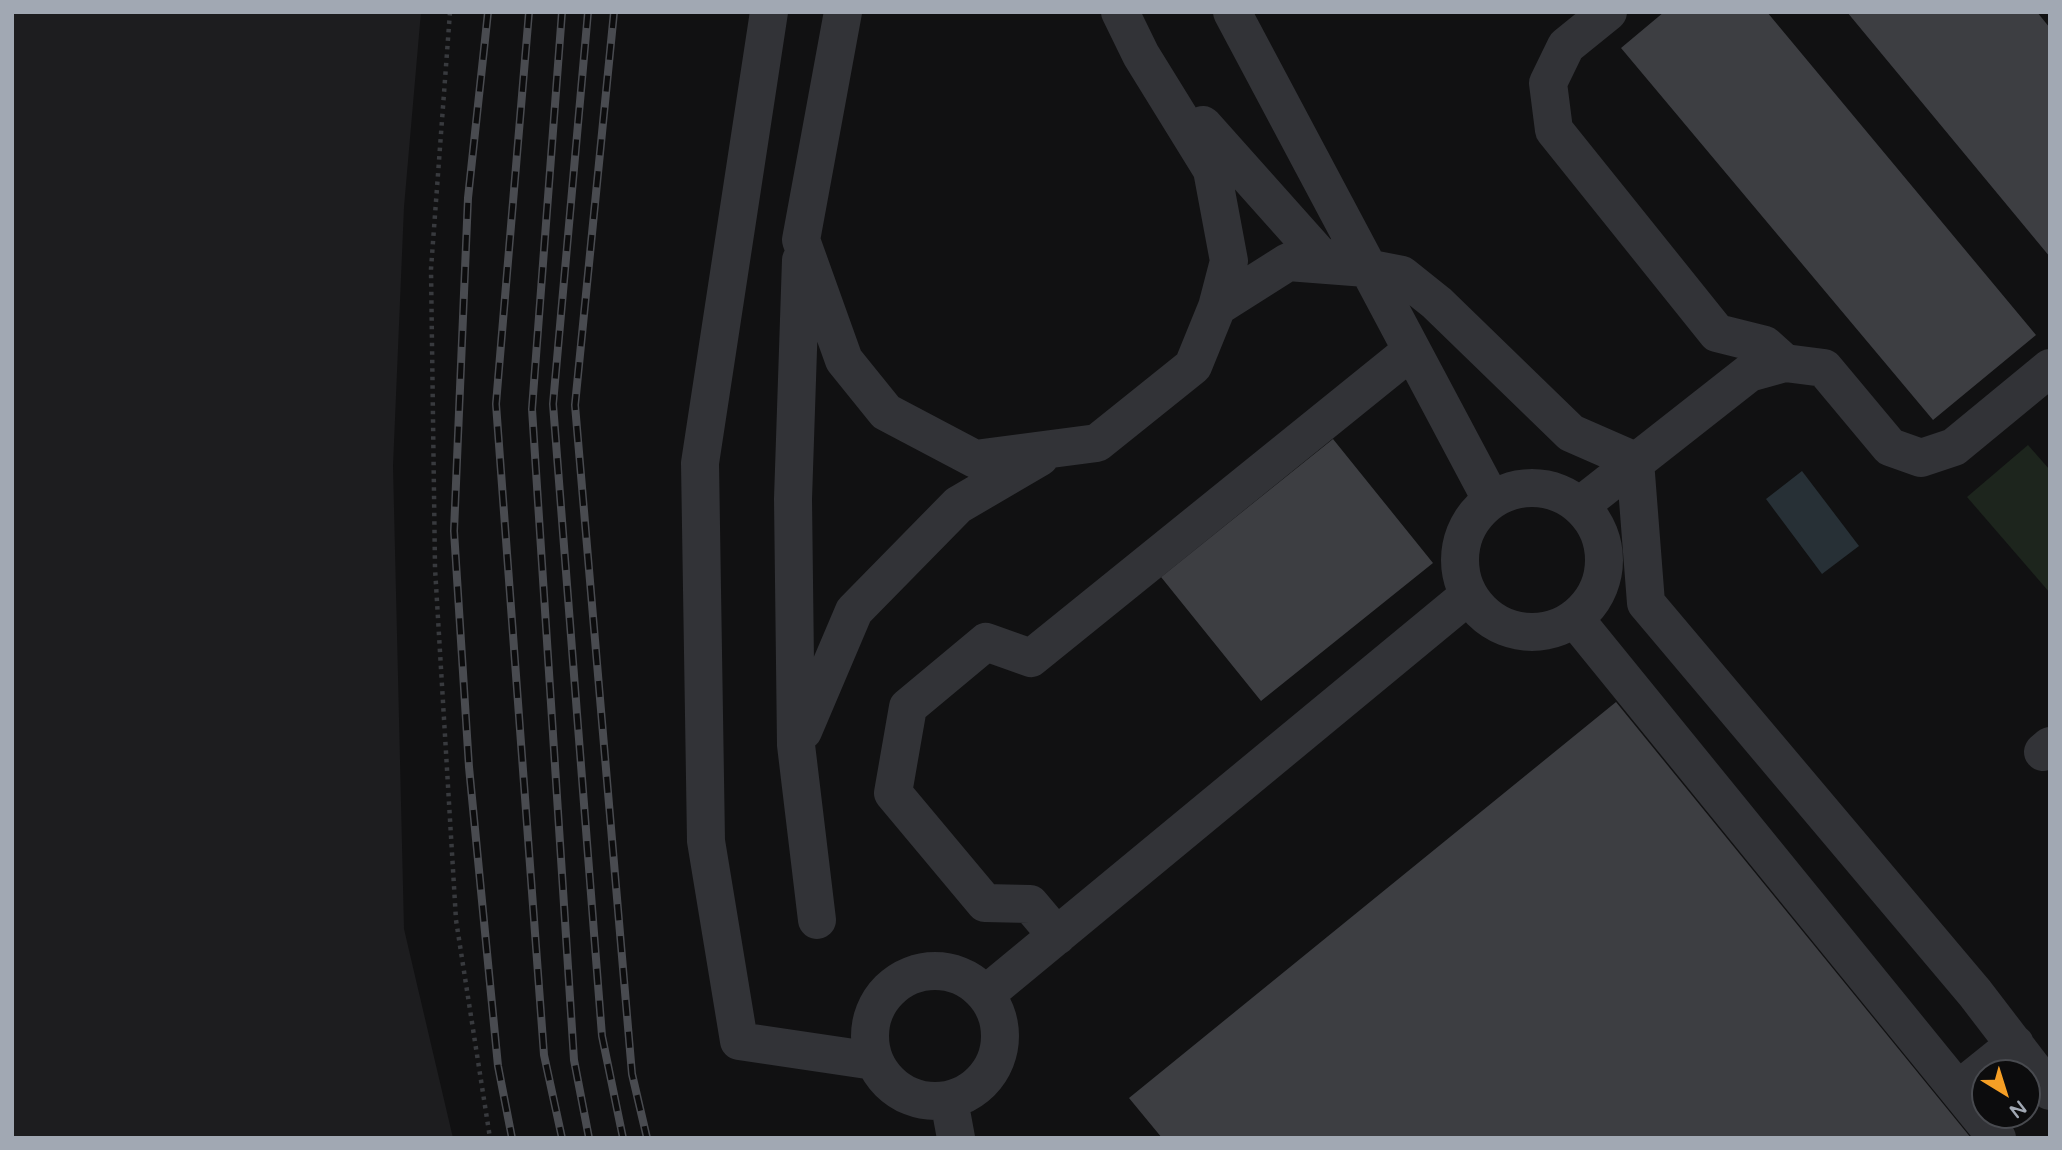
<!DOCTYPE html>
<style>
body{margin:0}
#map{position:relative;width:2062px;height:1150px;overflow:hidden;background:#111112;font-family:"Varela Round",sans-serif}
canvas{display:block}
.frame{position:absolute;inset:0;border:14px solid #a1a8b3;pointer-events:none}
.north{position:absolute;left:1971px;top:1059px;width:70px;height:70px;box-sizing:border-box;background:#0c0c0d;border:2px solid #484a4f;border-radius:50%;rotate:142deg;font-size:19px;font-weight:700;line-height:28px;text-align:center;color:#a1a8b3}
.north::after{content:'';display:block;margin:auto;width:24px;height:32px;background:#f69f25;clip-path:polygon(50% 0,100% 100%,50% 72%,0 100%)}
</style>
<div id="map">
<canvas width="2062" height="1150"></canvas>
<div class="frame"></div>
<div class="north">N</div>
</div>
<script>
const ctx = document.querySelector('canvas').getContext('2d');
ctx.lineJoin = 'round';
function paint(path, color) { ctx.fillStyle = color; ctx.fill(path, 'evenodd'); }
function strokePath(path, color, width, dash) { ctx.strokeStyle = color; ctx.lineWidth = width; ctx.lineCap = dash ? 'butt' : 'round'; ctx.setLineDash(dash || []); ctx.stroke(path); }
paint(new Path2D(`
 M 12,12 L 421,12 L 404,207 L 393,466 L 404,929 L 453,1138 L 12,1138 Z`), '#1d1d1f');
paint(new Path2D(`
 M 2028,445 L 2050,470 L 2050,593 L 1967,497 Z`), '#1d251d');
paint(new Path2D(`
 M 1802,471 L 1859,546 L 1822,574 L 1766,499 Z`), '#273036');
paint(new Path2D(`
 M 1664,12 L 1767,12 L 2036,335 L 1933,420 L 1621,48 Z
 M 1847,12 L 2037,12 L 2050,28 L 2050,257 Z
 M 1333,439 L 1433,563 L 1261,701 L 1161,577 Z
 M 1616,702 L 1971,1138 L 1162,1138 L 1129,1098 Z`), '#3d3e42');
strokePath(new Path2D(`
 M 450,12 L 431,269 L 435,568 L 456,920 L 490,1138`), '#383a3e', 4.5, [3.5, 5]);
strokePath(new Path2D(`
 M 769,12 L 700,463 L 706,841 L 739,1041 L 874,1061
 M 843,12 L 801,240 L 844,360 L 886,412 L 975,459 L 1097,443 L 1193,366 L 1217,307 L 1288,262 L 1366,268 L 1402,275 L 1437,303 L 1571,433 L 1635,461 L 1646,603 L 1975,993 L 2050,1091
 M 1120,12 L 1141,55 L 1212,170 L 1229,261 L 1217,307
 M 1232,12 L 1491,499
 M 1608,12 L 1566,46 L 1548,83 L 1554,130 L 1717,333 L 1765,345 L 1785,363
 M 1203,125 L 1319,255 L 1345,265
 M 801,260 L 793,499 L 796,745 L 817,920
 M1460 560a72 72 0 1 1 144 0a72 72 0 1 1-144 0Z
 M 1581,505 L 1749,373 L 1785,363 L 1824,368 L 1890,447 L 1921,458 L 1954,447 L 2050,368
 M 1575,619 L 1997,1138
 M 803,731 L 854,611 L 958,505 L 1040,457
 M 2043,752 L 2050,746
 M 1057,936 L 1030,904 L 985,903 L 893,793 L 908,707 L 986,642 L 1031,658 L 1411,351
 M870 1036a65 65 0 1 1 130 0a65 65 0 1 1-130 0Z
 M 986,994 L 1469,595
 M 1959,1089 L 2015,1044
 M 949,1100 L 956,1138`), '#323337', 38);
const rail = new Path2D(`
 M 488,12 L 468,198 L 454,531 L 469,767 L 498,1066 L 512,1138
 M 529,12 L 496,404 L 544,1055 L 562,1138
 M 562,12 L 532,409 L 574,1060 L 589,1138
 M 588,12 L 553,404 L 602,1036 L 623,1138
 M 614,12 L 575,405 L 632,1074 L 647,1138`);
strokePath(rail, '#494b50', 8);
strokePath(rail, '#0c0c0d', 5, [16]);
</script>
